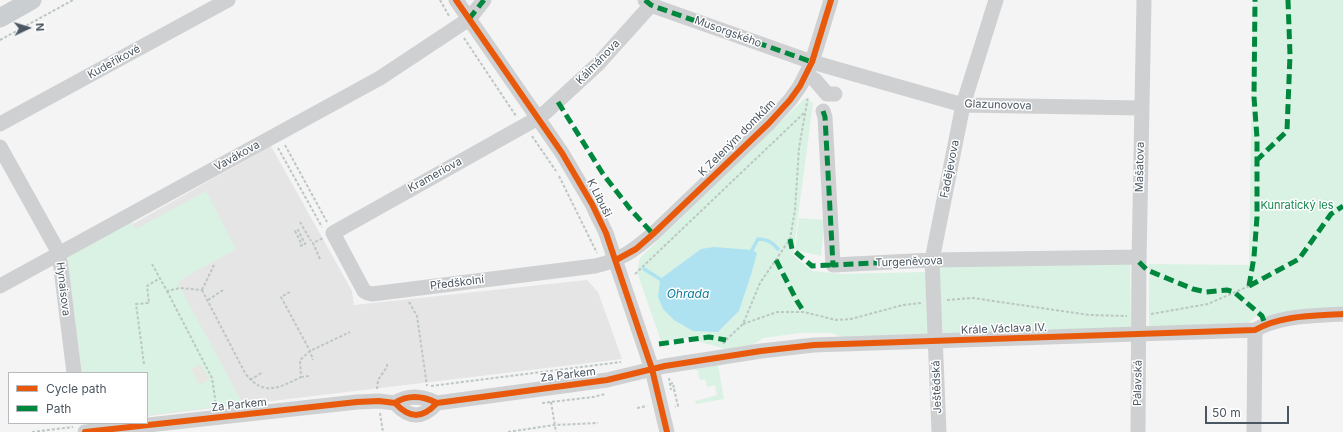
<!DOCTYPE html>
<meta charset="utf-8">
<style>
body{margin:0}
#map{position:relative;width:1343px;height:432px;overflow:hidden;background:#f4f4f4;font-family:Inter,sans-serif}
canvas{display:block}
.legend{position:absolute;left:8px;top:372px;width:140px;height:52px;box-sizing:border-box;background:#fff;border:1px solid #b7bbc0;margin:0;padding:5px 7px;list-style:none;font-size:12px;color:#4a5661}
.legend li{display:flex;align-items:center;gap:8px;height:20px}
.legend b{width:20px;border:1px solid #b7bbc0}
.north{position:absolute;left:8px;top:8px;width:40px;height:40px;-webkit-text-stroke:3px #fff;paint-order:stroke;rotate:86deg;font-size:11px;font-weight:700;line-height:16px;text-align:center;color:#4a5661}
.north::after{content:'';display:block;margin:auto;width:14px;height:18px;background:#4a5661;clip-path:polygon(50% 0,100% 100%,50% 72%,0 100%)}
.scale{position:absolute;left:1205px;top:406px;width:84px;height:18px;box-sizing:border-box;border:2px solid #4a5661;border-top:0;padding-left:5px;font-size:12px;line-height:14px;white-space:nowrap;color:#4a5661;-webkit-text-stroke:3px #fff;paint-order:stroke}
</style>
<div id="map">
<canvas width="1343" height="432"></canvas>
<ul class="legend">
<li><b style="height:5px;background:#e8590c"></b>Cycle path</li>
<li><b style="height:5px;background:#00873e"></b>Path</li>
</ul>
<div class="north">N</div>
<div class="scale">50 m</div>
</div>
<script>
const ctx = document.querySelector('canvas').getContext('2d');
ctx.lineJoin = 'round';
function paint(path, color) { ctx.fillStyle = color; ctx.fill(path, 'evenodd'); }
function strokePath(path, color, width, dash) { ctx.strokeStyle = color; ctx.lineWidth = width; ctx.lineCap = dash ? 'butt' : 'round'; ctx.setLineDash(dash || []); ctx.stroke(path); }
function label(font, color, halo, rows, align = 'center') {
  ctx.font = font + ' Inter,sans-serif'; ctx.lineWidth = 3; ctx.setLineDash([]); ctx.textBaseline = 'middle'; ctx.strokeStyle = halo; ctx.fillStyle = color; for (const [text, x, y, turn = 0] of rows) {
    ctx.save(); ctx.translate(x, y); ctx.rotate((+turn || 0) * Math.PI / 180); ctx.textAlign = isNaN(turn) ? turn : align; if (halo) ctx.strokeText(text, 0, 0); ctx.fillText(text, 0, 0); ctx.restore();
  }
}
paint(new Path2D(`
 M 271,146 L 352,291 L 354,305 L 587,280 L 598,292 L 622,359 L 147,416 L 147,373 L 81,373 L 67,261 Z`), '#e6e5e6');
paint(new Path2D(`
 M 1253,0 L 1343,0 L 1343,311 L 1255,317 L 1248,323 L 1149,327 L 1149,264 L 1249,265 Z
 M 805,98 L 813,103 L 793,255 L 812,271 L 842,274 L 925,272 L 929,336 L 846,338 L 831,333 L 800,333 L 763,338 L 753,345 L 729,350 L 687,338 L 661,341 L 637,272 L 640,258 ZM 701,249 L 751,275 L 739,311 L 718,332 L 663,309 L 658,297 L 660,279 Z
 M 206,191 L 236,249 L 177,282 L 243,404 L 147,415 L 147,373 L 82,373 L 68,257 L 132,222 L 136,229 Z
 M 799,218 L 825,220 L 821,256 L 795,250 Z
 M 1130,261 L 1131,329 L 943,335 L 938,267 Z
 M 718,365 L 724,399 L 696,404 L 695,401 L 717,395 L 715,385 L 707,387 L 705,379 L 700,380 L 698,371 L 697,371 L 696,369 Z`), '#d9f2e3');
paint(new Path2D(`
 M 200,364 L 210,379 L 200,385 L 191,369 Z`), '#e7e6e1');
paint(new Path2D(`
 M 714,247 L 752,250 L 757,253 L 751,275 L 739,311 L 718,332 L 693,331 L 674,320 L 663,309 L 658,297 L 660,279 L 701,249 Z`), '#aee2f0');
strokePath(new Path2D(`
 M 752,250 L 758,239 C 767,239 772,242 778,249
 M 644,269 L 660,279`), '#aee2f0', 3.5);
strokePath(new Path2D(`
 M 440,0 L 449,16
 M 464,38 L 516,116
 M 0,40 L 73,0
 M 532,136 L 556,171
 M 285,145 L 327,222
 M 278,148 L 322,227
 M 559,176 L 597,253
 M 300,222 L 311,241
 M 300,246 L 302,245 L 295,231 L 298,230 L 305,244 L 307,243
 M 320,259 L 313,243 L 323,238
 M 152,264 L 167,291 L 180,288 L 202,290
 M 635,274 L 805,112
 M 202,290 L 245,373 C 263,397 279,388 301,377 L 300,360 L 310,351 L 350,332
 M 202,290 L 214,265
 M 167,291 L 212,378 L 216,405
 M 290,292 L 281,297 L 310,351 L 313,360
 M 208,300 L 223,290
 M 947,300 L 973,298 L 1089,315 L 1127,316
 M 409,302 L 417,316 L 427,386
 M 1151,314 L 1208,304 L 1249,286
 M 743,324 L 777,312 L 804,312 L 836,320 L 851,319 L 903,305 L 921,303
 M 723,344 L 726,340 L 743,324 L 760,283 L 790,239 L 795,210 L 799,148 L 808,97
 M 144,364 L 136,304 L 149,303 L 147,286 L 160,278
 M 301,377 L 309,376
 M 669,378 L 671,390
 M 250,380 L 263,372
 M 670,384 L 673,383 L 674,389
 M 431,386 L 621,362
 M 377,389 L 378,380 L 387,367 L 387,364
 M 674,389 L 678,406 L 675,407
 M 551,402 L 556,432
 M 542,403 L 593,397 L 605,394
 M 637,408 L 647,406
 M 380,413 L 383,432
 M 32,432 L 73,427
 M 508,432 L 554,425 L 598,423`), '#bcc7c4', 2, [3, 2]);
strokePath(new Path2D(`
 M 456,0 L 562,153 L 592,204 L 606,233 L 652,369 L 667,432
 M 645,0 L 651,5 L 656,7 L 812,62 L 963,105 L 1141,108
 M 653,0 L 651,5 L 598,64 L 547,111 L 538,118 L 333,233 L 364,291 L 368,293 L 372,294 L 595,266 C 621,260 633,251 653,234 L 769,123 L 790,100 L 800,86 L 812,62 L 831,0
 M 806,75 L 815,80 L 827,94 L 835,94
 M 823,111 L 825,117 L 833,265 L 932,260 L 1139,257
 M 0,124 L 228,0
 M 0,147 L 59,253 L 74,373
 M 0,286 L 380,78 L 469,19 L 484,0
 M 395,403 C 409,394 423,396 437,403 L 607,380 L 665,366 L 761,351 L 814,345 L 1255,330 C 1281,315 1314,316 1343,314
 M 85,432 L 357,402 L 379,401 L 395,403 C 410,419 422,419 437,403
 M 939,432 L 932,260 L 963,105 L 996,0
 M 1138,432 L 1139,262 L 1144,0
 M 1254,432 L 1255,330`), '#ced0d2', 15);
strokePath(new Path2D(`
 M 0,18 L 32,0`), '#caced1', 19);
strokePath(new Path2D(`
 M 645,0 L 651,5 L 656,7 L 812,62
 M 469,19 L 484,0
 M 558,102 L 603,174 L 631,210 L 653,234
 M 823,111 L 825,117 L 833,265 L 932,260
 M 1256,161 L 1287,131 L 1290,55 L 1288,0
 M 790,239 L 792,249 L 812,266 L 833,265
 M 776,260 L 797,301 L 804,312
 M 1139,262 L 1147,270 L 1193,289 L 1206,292 L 1227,290 L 1234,292 L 1262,316 L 1265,324
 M 1249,286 L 1254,257 L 1257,217 L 1257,138 L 1254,97 L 1255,0
 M 1249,286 L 1299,259 L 1331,214 L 1343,206
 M 659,344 L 709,337 L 726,340`), '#00873e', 5, [10, 5]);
strokePath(new Path2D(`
 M 456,0 L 562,153 L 592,204 L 606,233 L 652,369 L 667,432
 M 616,260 L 636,249 L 653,234 L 769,123 L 790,100 L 800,86 L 812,62 L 831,0
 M 395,403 C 409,394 423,396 437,403 L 607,380 L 665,366 L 761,351 L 814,345 L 1255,330 C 1281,315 1314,316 1343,314
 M 85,432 L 357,402 L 379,401 L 395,403 C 410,419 422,419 437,403`), '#e8590c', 6);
label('11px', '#4a5661', '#fff', [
 ["Musorgského",728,32,20],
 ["Kudeříkové",114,62,-29],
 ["Kálmánova",598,62,-46],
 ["Glazunovova",998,105,2],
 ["K Zeleným domkům",737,138,-45],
 ["Vavákova",237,156,-29],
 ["Mašatova",1140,167,-89],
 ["Fadějevova",950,169,-79],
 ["Krameriova",435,175,-29],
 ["K Libuši",599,198,63],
 ["Turgeněvova",909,262,-2],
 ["Předškolní",457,283,-7],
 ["Hynaisova",63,289,83],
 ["Krále Václava IV.",1004,329,-2],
 ["Za Parkem",568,375,-7],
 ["Pálavská",1138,383,-89],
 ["Ještědská",937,387,-92],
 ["Za Parkem",239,405,-6]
]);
label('11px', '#17864f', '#fff', [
 ["Kunratický les",1297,206]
]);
label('italic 12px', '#0c7c9b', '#fff', [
 ["Ohrada",688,294]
]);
</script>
